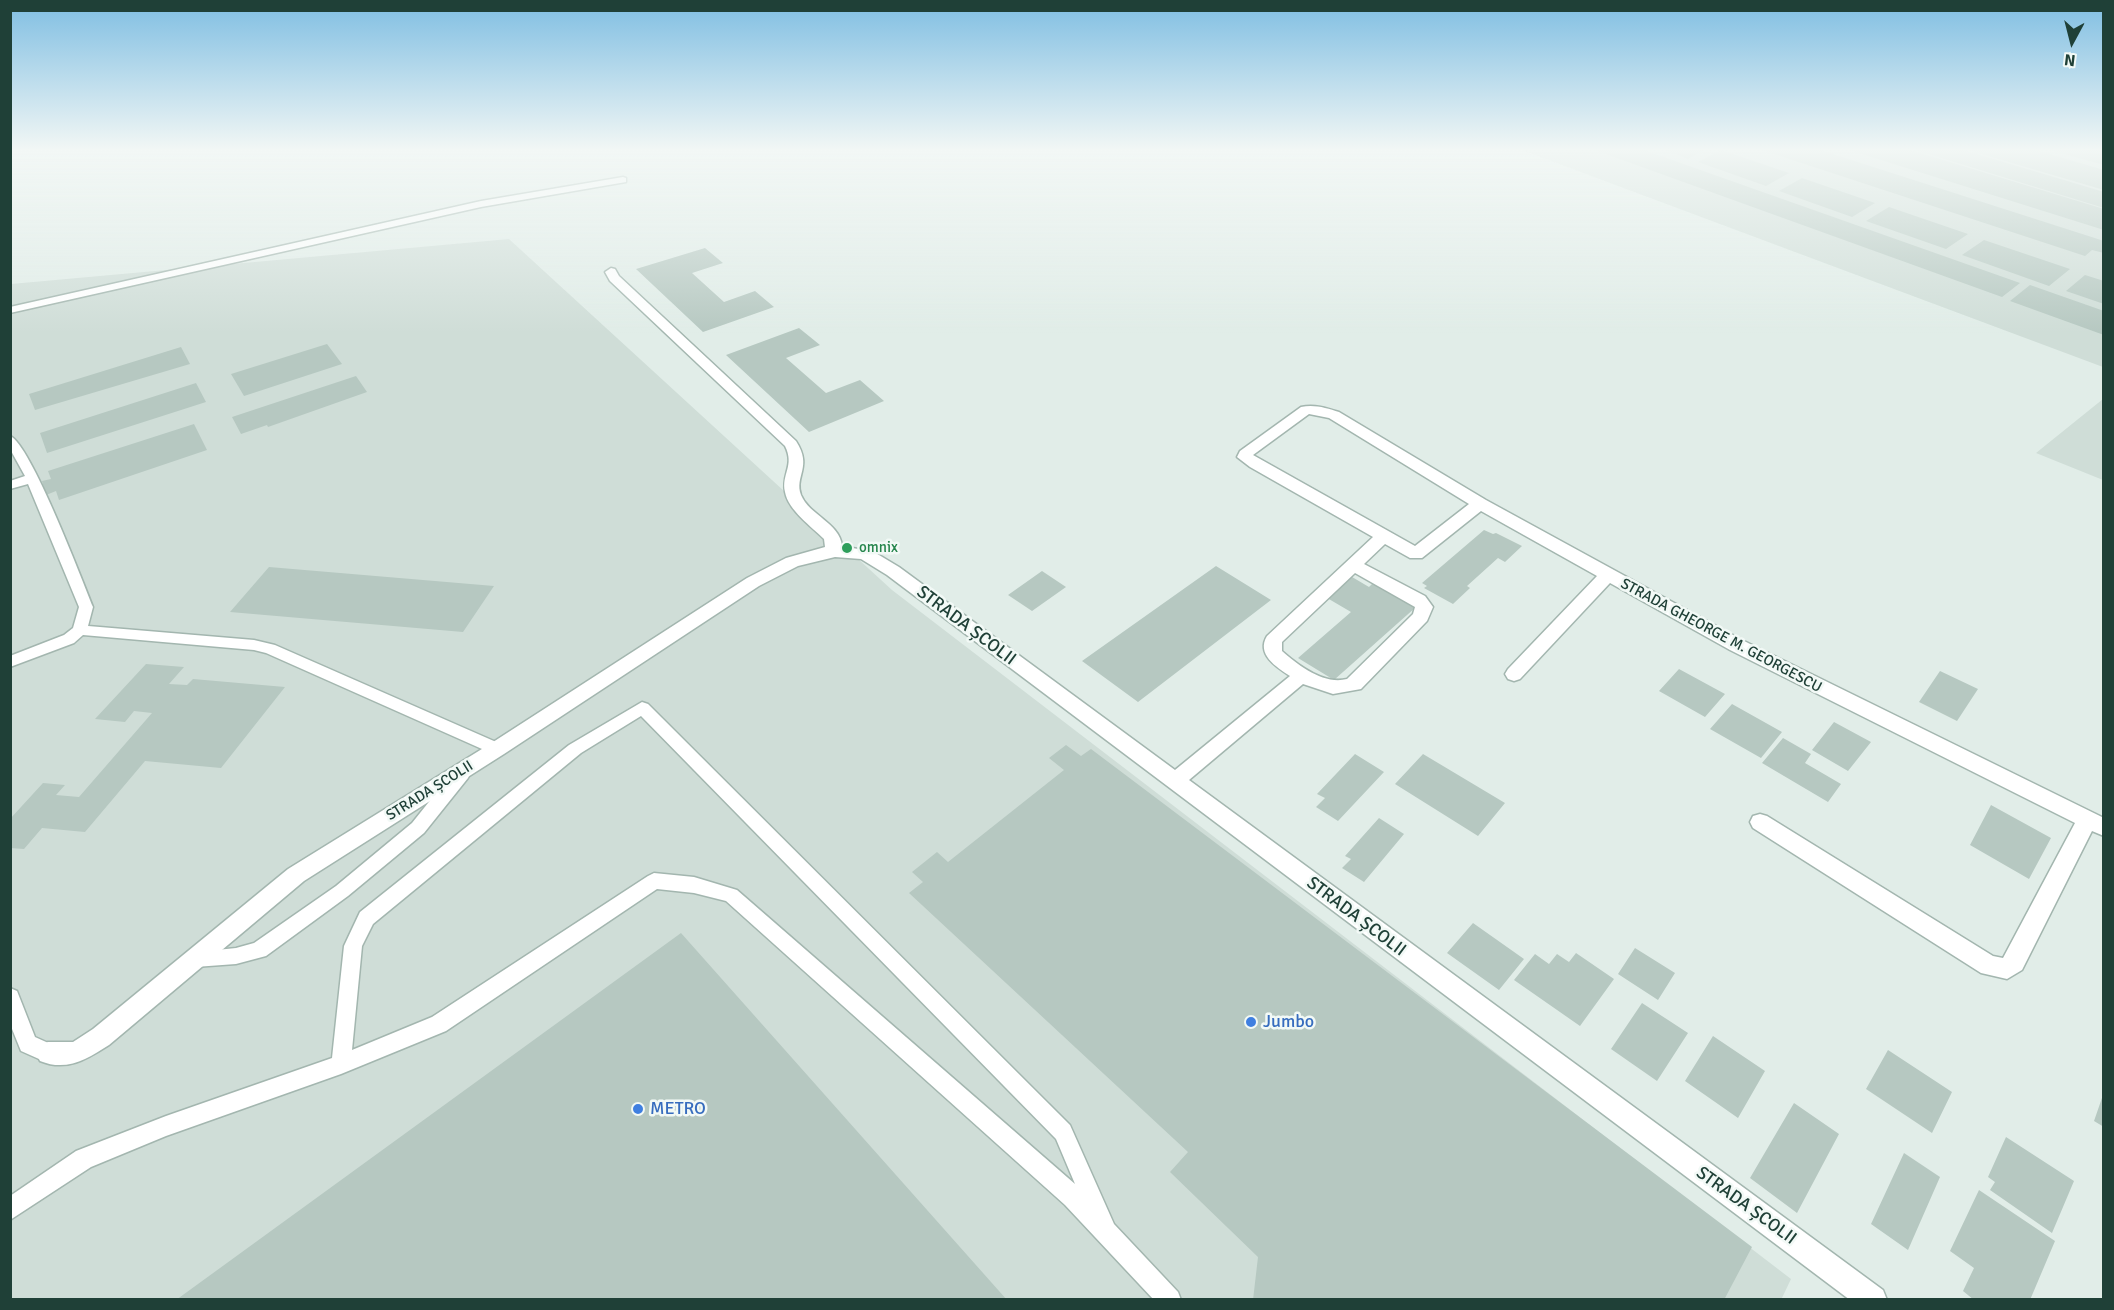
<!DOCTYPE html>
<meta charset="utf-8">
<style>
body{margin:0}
#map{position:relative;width:2114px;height:1310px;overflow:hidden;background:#e1ede8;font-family:Signika,sans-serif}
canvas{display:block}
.frame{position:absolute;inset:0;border:12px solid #1f4037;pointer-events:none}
.north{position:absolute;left:2042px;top:12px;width:60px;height:60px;-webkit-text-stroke:4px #f2f9f6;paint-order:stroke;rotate:187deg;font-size:16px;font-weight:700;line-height:24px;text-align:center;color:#1f4037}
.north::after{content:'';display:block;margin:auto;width:21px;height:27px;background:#1f4037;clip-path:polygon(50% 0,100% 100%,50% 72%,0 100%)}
</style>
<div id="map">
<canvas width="2114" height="1310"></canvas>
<div class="frame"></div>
<div class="north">N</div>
</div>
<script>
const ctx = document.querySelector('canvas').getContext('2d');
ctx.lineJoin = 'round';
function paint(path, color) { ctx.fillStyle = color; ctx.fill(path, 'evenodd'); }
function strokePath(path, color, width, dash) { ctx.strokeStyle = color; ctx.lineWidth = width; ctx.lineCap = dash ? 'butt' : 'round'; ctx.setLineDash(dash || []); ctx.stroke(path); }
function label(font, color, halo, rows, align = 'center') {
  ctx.font = font + ' Signika,sans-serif'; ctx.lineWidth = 5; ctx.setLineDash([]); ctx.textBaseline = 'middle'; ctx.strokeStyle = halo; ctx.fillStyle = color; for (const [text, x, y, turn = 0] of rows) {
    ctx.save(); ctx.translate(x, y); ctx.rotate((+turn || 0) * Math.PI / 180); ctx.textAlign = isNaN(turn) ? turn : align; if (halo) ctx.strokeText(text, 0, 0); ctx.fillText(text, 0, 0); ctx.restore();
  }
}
paint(new Path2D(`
 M 1519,149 L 2103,149 L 2103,367 Z
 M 509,239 L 892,590 L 1791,1279 L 1781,1300 L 11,1300 L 11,284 Z
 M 2103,399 L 2103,480 L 2036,453 Z`), '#cfddd7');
paint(new Path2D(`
 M 1592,149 L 1641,149 L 2020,283 L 2002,297 Z
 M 1663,149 L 1706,149 L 1688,159 Z
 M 1817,149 L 2104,241 L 2104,253 L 2092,250 L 2085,256 L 1762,150 Z
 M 1846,149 L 1907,149 L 2104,209 L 2104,230 Z
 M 1912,149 L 1960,149 L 2104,192 L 2104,208 Z
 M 2032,149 L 2104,170 L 2104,190 L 1968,150 Z
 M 2050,149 L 2104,149 L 2104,165 L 2050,150 Z
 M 1721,150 L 1789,173 L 1766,186 L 1698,162 Z
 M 1802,178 L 1875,203 L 1852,217 L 1779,191 Z
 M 1889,207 L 1968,234 L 1946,249 L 1866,221 Z
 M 1984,240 L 2070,269 L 2049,286 L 1962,255 Z
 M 705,248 L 723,263 L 692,273 L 724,302 L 755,291 L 774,307 L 703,332 L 636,269 Z
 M 2085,275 L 2104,281 L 2104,304 L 2066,291 Z
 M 2030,285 L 2104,311 L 2104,335 L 2010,301 Z
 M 799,328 L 820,345 L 786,358 L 826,393 L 860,380 L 884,401 L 809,432 L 726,355 Z
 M 327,344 L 342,364 L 244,396 L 231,374 Z
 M 181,347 L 190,364 L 35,410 L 29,394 Z
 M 356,376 L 367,392 L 268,427 L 267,425 L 241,434 L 232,417 Z
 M 196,383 L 206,402 L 47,453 L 40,433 Z
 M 194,424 L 207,450 L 59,500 L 56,491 L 46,495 L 42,481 L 51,479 L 48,471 Z
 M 1484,530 L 1493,534 L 1496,533 L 1522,546 L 1505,562 L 1498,558 L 1467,586 L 1470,588 L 1453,604 L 1424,588 L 1427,586 L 1422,583 Z
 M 1216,566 L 1271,600 L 1138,702 L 1082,661 Z
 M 269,567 L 494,586 L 463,632 L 230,612 Z
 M 1042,571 L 1066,587 L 1032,611 L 1008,595 Z
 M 1347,574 L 1369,587 L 1373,583 L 1416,607 L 1334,680 L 1298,658 L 1351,612 L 1322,595 Z
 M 146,664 L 184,667 L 169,684 L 187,685 L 193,679 L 285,687 L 221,768 L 145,761 L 85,832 L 42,828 L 24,849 L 10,848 L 10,819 L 43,783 L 65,785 L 56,795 L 79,797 L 152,713 L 134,711 L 125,722 L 95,719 Z
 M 1679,669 L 1725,694 L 1705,717 L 1659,691 Z
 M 1940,671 L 1978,689 L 1957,721 L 1919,702 Z
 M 1732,704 L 1782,732 L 1761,758 L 1710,729 Z
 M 1834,722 L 1871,742 L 1848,771 L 1812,750 Z
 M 1783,738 L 1811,754 L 1805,763 L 1841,784 L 1828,802 L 1762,763 Z
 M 1066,745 L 1081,756 L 1091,749 L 1752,1247 L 1724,1300 L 1253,1300 L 1258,1257 L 1170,1172 L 1188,1152 L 909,893 L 923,882 L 912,872 L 937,852 L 948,862 L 1064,770 L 1049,758 Z
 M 1355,754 L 1384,772 L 1338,821 L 1316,807 L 1325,798 L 1317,794 Z
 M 1423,754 L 1505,803 L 1478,836 L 1395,784 Z
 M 1991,805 L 2051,838 L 2029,879 L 1970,845 Z
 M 1379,818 L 1404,834 L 1364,882 L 1342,868 L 1351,859 L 1345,856 Z
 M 1473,923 L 1524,959 L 1499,990 L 1447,953 Z
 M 681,933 L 1007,1300 L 176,1300 Z
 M 1635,948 L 1675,973 L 1658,1000 L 1618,974 Z
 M 1576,953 L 1614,979 L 1580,1026 L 1514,980 L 1535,954 L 1549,964 L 1557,954 L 1569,962 Z
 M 1642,1003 L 1688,1033 L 1657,1081 L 1611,1049 Z
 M 1713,1036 L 1765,1071 L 1738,1118 L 1685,1081 Z
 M 1888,1050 L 1952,1092 L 1932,1133 L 1866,1089 Z
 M 2103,1095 L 2104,1095 L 2104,1127 L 2094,1121 Z
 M 1794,1103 L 1839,1134 L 1797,1213 L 1750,1178 Z
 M 2006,1137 L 2074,1181 L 2052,1233 L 1990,1190 L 1995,1182 L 1988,1177 Z
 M 1904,1153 L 1940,1177 L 1908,1250 L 1871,1224 Z
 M 1979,1190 L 2055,1241 L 2030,1300 L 1974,1300 L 1963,1291 L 1974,1268 L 1950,1251 Z`), '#b6c8c1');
const service = new Path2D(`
 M 623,177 L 626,178 L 626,182 L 481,207 L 10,313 L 10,307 L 481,201 Z
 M 10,436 C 30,443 82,580 93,607 L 88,626 L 254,640 L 275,645 L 503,745 L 505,749 L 503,753 L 497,755 L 491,753 L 266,653 L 254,650 L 83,635 L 74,643 L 10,667 L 10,656 L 64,635 L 73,628 L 79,607 L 28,484 L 10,489 L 10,481 L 25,476 L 10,449 Z
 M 642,702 L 648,704 L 1070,1125 L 1114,1224 L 1178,1292 L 1181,1300 L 1154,1300 L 1065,1205 L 726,901 L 694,893 L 657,889 L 446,1031 L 341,1074 L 166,1136 L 91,1167 L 10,1220 L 10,1196 L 76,1151 L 166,1116 L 332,1058 L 344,946 L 360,912 L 569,745 ZM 641,716 L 1056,1139 L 1075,1184 L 737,890 L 694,877 L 654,873 L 648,876 L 432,1017 L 352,1050 L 362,946 L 373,924 L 581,753 Z
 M 462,766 L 468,768 L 470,773 L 468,778 L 424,833 L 348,896 L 266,956 L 236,964 L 195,967 L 188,965 L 186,959 L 188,953 L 236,948 L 254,943 L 336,886 L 412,823 L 456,768 Z
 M 10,988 L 17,991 L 35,1037 L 55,1046 L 58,1053 L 55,1060 L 48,1063 L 21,1051 L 10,1024 Z`);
const minor = new Path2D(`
 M 611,268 L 615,269 L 619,276 L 796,441 C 813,467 794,476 801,495 C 809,515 840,523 842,546 L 874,552 L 899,567 L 1175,770 L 1290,676 C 1276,667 1256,654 1267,636 L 1373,537 L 1250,467 L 1237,457 L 1240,451 L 1301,407 C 1314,404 1327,408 1339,412 L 1486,500 L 1742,640 L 2104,818 L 2104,836 L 2092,831 L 2022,970 L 2007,979 L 1981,973 L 1753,828 L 1750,822 L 1753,816 L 1760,814 L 1767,816 L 1993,956 L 2003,958 L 2075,823 L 1730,650 L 1610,583 L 1520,679 L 1514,681 L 1508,679 L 1505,674 L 1508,669 L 1597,576 L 1481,511 L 1422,558 L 1410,558 L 1385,544 L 1364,564 L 1425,596 L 1433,607 L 1427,621 L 1361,689 L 1333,694 L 1303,684 L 1189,780 L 1883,1290 L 1887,1300 L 1850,1300 L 887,575 L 861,559 L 835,557 L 798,566 L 759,586 L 504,754 L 304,881 L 109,1045 C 87,1059 67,1072 40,1061 L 36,1053 L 40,1045 L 48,1042 L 73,1042 L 93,1029 L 288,869 L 490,744 L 747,578 L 786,558 L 825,547 L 824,539 C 812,527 788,510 785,492 C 781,474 795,466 785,446 L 610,281 L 605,272 ZM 1309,414 L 1329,418 L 1469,504 L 1415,546 L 1253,455 ZM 1355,573 L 1415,607 L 1413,614 L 1347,679 C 1324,685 1299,666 1282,651 L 1282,642 Z`);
strokePath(service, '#a3b6af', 3);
strokePath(minor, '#a3b6af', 3);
paint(service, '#fff');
paint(minor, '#fff');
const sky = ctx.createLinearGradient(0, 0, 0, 333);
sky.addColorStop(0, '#7fbee2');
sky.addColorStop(0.45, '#f2f7f5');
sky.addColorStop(1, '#f2f7f500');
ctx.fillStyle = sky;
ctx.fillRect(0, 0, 2114, 333);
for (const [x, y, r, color] of [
 [847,548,6,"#2e9e5b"],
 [1251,1022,6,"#3f7fe0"],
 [638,1109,6,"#3f7fe0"]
]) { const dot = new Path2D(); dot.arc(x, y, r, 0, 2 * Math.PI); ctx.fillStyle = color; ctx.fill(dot); strokePath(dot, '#f2f9f6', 2); }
label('15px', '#27864d', '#f2f9f6', [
 ["omnix",859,548]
], 'left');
label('15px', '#1f4037', '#f2f9f6', [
 ["STRADA GHEORGE M. GEORGESCU",1721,636,28],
 ["STRADA ȘCOLII",430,791,-32]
]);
label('18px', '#1f4037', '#f2f9f6', [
 ["STRADA ȘCOLII",966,626,37],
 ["STRADA ȘCOLII",1356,917,37],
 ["STRADA ȘCOLII",1746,1206,36]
]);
label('18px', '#366cbe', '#f2f9f6', [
 ["Jumbo",1263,1022],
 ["METRO",650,1109]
], 'left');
</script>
